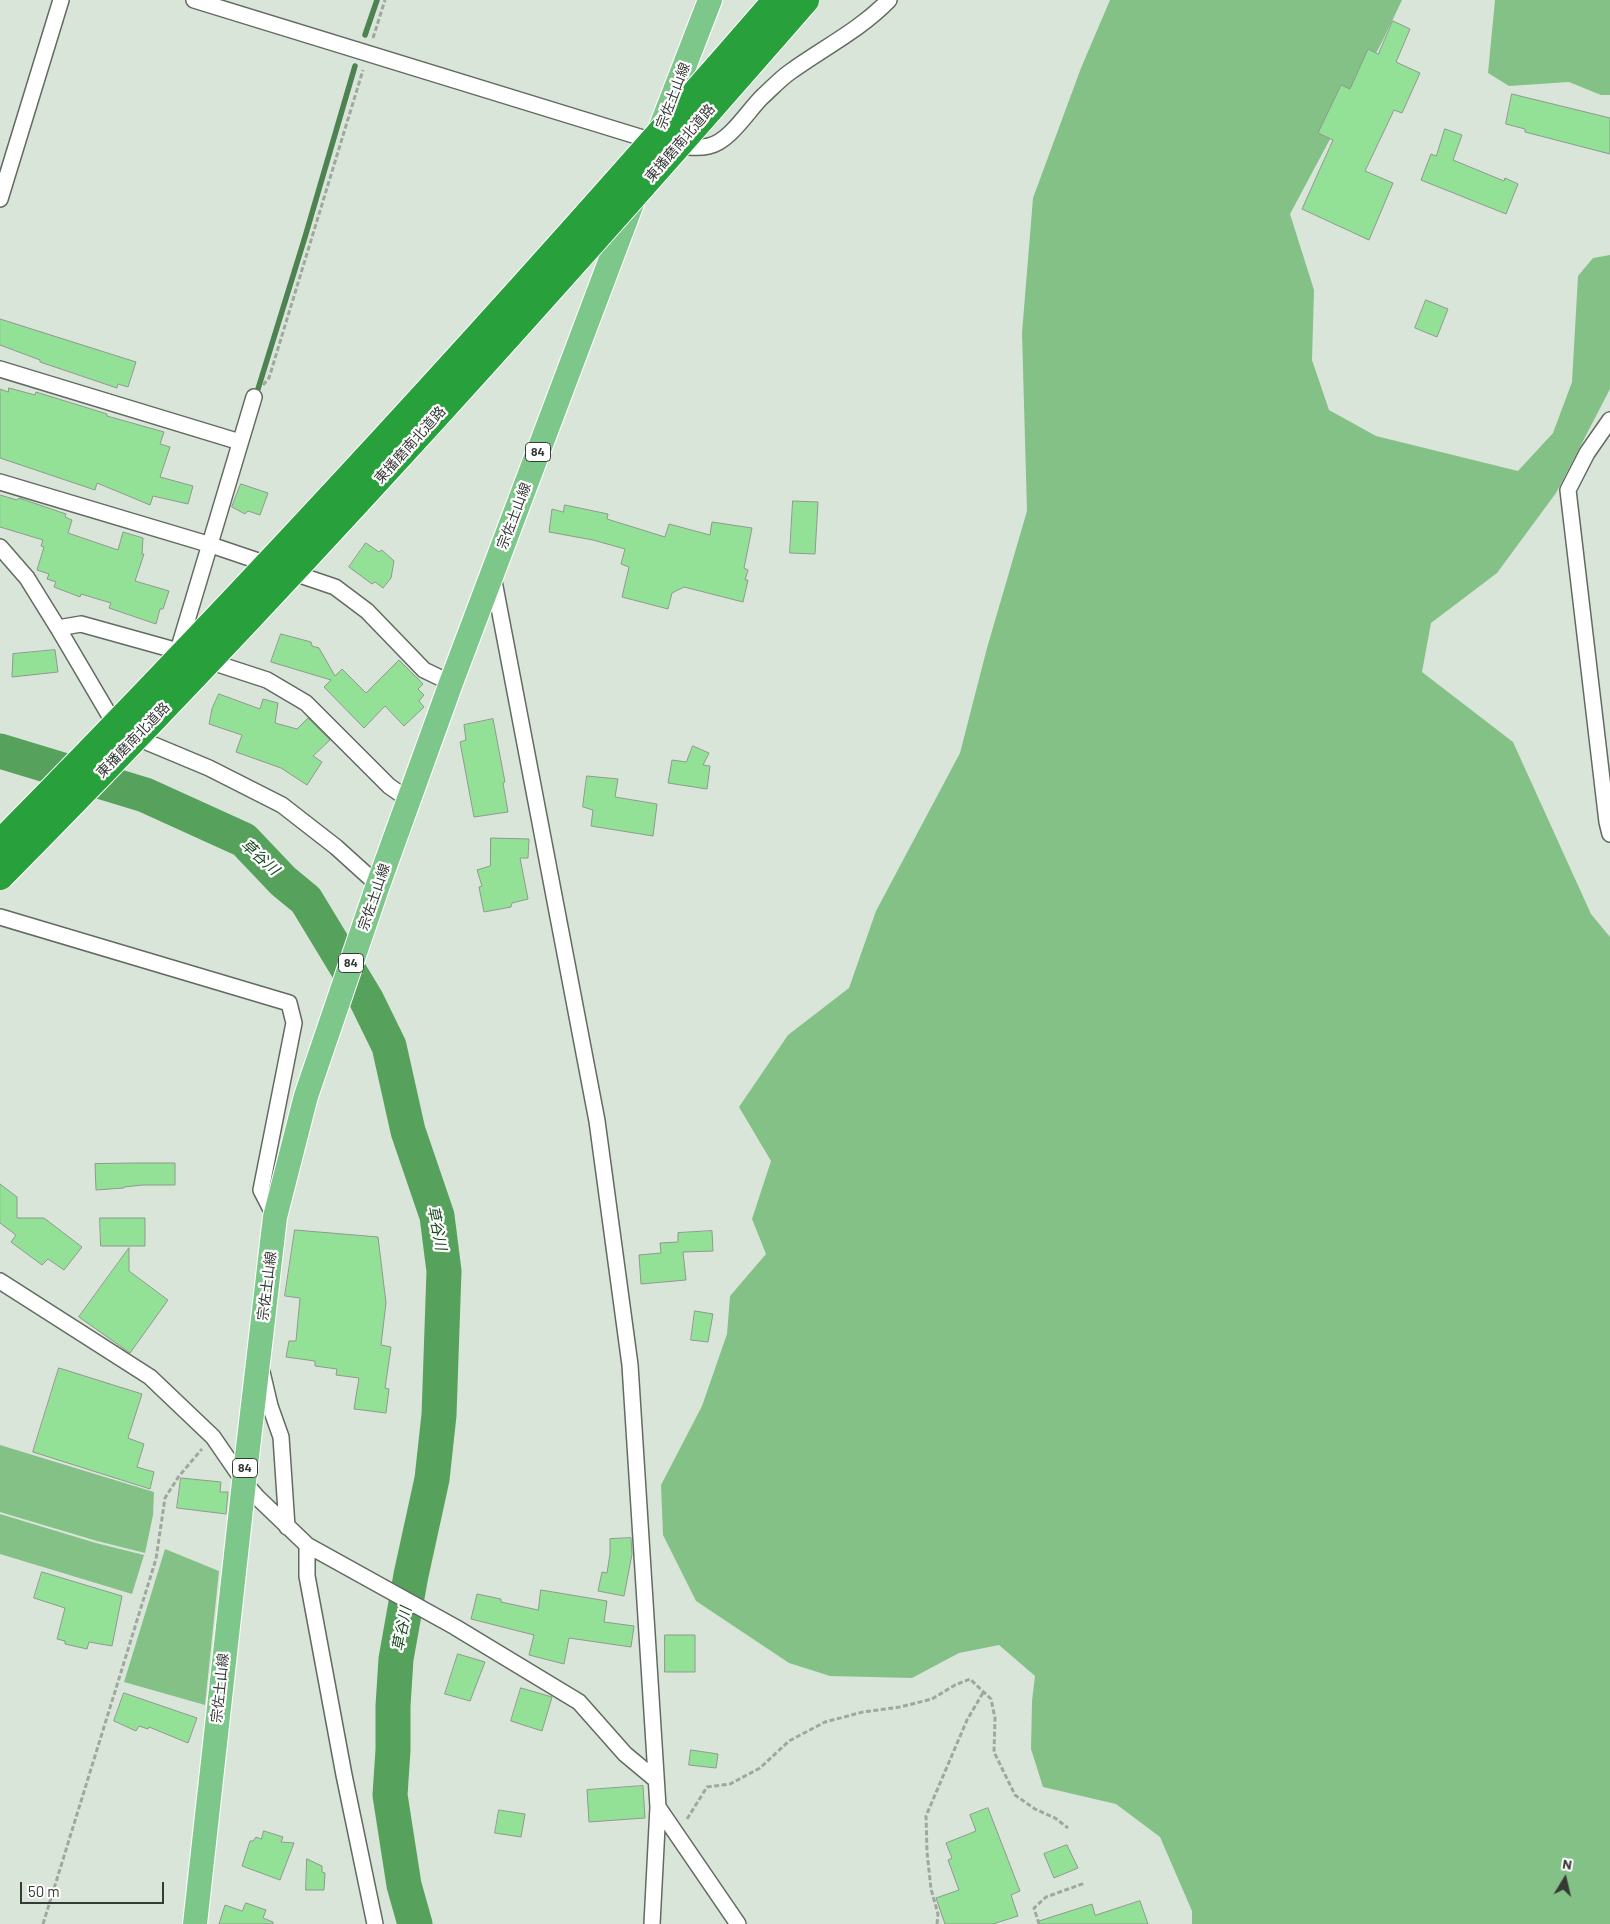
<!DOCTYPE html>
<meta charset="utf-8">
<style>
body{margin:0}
#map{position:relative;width:1610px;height:1924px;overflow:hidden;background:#dae5da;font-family:Barlow,sans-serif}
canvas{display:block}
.north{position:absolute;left:1540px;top:1854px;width:50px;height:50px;-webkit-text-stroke:4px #fff;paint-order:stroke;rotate:9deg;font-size:14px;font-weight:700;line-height:20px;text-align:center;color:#363a36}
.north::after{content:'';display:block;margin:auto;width:18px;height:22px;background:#363a36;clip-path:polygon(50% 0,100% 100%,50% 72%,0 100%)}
.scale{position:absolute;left:20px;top:1882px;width:144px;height:22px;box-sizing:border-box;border:2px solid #363a36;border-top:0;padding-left:6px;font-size:15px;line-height:18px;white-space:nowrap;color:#363a36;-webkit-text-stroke:4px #fff;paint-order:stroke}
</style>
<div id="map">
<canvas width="1610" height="1924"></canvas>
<div class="north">N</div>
<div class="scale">50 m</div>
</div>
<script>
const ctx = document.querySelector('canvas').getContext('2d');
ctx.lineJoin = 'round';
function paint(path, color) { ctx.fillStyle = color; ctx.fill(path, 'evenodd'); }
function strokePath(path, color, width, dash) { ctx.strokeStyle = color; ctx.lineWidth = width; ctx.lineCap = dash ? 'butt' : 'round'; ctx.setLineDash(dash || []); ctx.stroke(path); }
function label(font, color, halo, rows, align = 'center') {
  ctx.font = font + ' Barlow,"Noto Sans JP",sans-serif'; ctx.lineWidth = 4.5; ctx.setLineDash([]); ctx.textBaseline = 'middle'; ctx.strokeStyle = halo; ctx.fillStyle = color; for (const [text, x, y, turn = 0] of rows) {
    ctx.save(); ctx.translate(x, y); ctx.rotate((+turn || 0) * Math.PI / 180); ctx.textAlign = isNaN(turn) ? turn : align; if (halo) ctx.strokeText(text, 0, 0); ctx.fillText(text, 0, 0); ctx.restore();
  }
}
paint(new Path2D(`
 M 1110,0 L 1402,0 L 1383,40 L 1290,214 L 1314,290 L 1312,360 L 1329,410 L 1376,436 L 1518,471 L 1553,433 L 1572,382 L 1578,276 L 1593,258 L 1610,255 L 1610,389 L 1556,493 L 1497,573 L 1431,623 L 1422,672 L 1513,742 L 1591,914 L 1610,937 L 1610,1924 L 1192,1924 L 1192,1911 L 1160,1837 L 1116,1804 L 1043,1787 L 1031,1749 L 1032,1701 L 1035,1676 L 999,1645 L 959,1653 L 912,1678 L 830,1676 L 789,1663 L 696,1601 L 663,1535 L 661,1485 L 702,1406 L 727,1334 L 730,1296 L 766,1254 L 752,1219 L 771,1161 L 739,1107 L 788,1035 L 849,988 L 876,911 L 960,753 L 987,648 L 1027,511 L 1022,333 L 1033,198 L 1081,68 Z
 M 1495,0 L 1610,0 L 1610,95 L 1601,95 L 1569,82 L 1509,86 L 1488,73 Z
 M 0,1445 L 154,1492 L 153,1515 L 145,1553 L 97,1541 L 0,1512 Z
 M 0,1514 L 96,1543 L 144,1555 L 132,1594 L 0,1554 Z
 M 165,1549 L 219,1571 L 205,1705 L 124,1682 Z`), '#84c187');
strokePath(new Path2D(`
 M 365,35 L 377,0
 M 258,389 L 305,237 L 355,66`), '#4c8351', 5.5);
strokePath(new Path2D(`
 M 0,751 L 145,795 L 244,840 L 283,881 L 306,900 L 366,999 L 389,1046 L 408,1131 L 437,1216 L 444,1271 L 439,1415 L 432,1479 L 411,1575 L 396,1659 L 393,1706 L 393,1750 L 390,1795 L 404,1885 L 415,1924`), '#56a25c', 35);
const building = new Path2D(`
 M 1393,21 L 1410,29 L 1396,62 L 1420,73 L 1402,113 L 1394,110 L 1365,171 L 1393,183 L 1369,240 L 1302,209 L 1333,140 L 1318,133 L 1341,85 L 1350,89 L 1368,49 L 1378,54 Z
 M 1512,94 L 1610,118 L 1610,154 L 1525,132 L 1525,129 L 1506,124 Z
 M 1445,129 L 1462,135 L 1453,160 L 1504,181 L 1505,178 L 1518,184 L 1506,214 L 1421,180 L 1431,154 L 1436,156 Z
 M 1426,300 L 1448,309 L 1437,337 L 1415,328 Z
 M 0,319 L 136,362 L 128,387 L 118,384 L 117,388 L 40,362 L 40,360 L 0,345 Z
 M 9,388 L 35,395 L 36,392 L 107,414 L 107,416 L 164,432 L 160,444 L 170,447 L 160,477 L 193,486 L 188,504 L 153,496 L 150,505 L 97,483 L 95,490 L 0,458 L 0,389 L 8,392 Z
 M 241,484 L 268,493 L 260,515 L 248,511 L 245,514 L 232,507 Z
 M 0,495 L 17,500 L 19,498 L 66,514 L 65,517 L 72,520 L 68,533 L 118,550 L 123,532 L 143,538 L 142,554 L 144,554 L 135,581 L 169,591 L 163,609 L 160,609 L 156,624 L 109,608 L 111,603 L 81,594 L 80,597 L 54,587 L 56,582 L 47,579 L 49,574 L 37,570 L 44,547 L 41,546 L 43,540 L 0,527 Z
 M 793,501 L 818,502 L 815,554 L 790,553 Z
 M 565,505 L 608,514 L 607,519 L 665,537 L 669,524 L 710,535 L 712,522 L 752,528 L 744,568 L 748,570 L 745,580 L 748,580 L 743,602 L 684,587 L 672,593 L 668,609 L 622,597 L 629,567 L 621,564 L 625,549 L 593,540 L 549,532 L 552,509 L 563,512 Z
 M 366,543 L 379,552 L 382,550 L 394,561 L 391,578 L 383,588 L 375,582 L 372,584 L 349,567 Z
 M 281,634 L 311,642 L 312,646 L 319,648 L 335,676 L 342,669 L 366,693 L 399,660 L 423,684 L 418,689 L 424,695 L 419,701 L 424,707 L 404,726 L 385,706 L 364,728 L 324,687 L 331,680 L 271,662 Z
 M 55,650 L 58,672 L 12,677 L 13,654 Z
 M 219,694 L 260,709 L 263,699 L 278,703 L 275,723 L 297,729 L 308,718 L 330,740 L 313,756 L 322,762 L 307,785 L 281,768 L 236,752 L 242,735 L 209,724 L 212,709 Z
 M 493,719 L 505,782 L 503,783 L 508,812 L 474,817 L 460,742 L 466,740 L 464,725 Z
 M 693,746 L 709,753 L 703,765 L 710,766 L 707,789 L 668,783 L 672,760 L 686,762 Z
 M 587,776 L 618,779 L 615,797 L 657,804 L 653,836 L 591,826 L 593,810 L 583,807 Z
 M 491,838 L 529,839 L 528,858 L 520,858 L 528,899 L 512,903 L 511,907 L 484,912 L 479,887 L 482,886 L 477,870 L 490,866 Z
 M 134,1163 L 175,1163 L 175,1185 L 143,1185 L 124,1187 L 124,1188 L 96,1190 L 95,1164 Z
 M 0,1184 L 17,1197 L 17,1218 L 44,1218 L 82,1247 L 64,1270 L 48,1259 L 42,1265 L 11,1242 L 16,1235 L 0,1223 Z
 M 100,1218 L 145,1218 L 145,1246 L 101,1246 Z
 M 295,1230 L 378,1237 L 386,1303 L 381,1345 L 391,1347 L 385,1388 L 389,1389 L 386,1413 L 354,1409 L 359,1378 L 336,1375 L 337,1369 L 315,1366 L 315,1361 L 286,1357 L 289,1341 L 296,1341 L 300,1298 L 285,1296 Z
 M 712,1231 L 713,1251 L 683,1252 L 686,1280 L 641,1284 L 639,1255 L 661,1253 L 660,1243 L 678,1242 L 678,1233 Z
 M 129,1248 L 129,1271 L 168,1300 L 130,1353 L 79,1317 Z
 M 695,1311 L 713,1314 L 708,1342 L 691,1340 Z
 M 59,1368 L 142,1394 L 128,1438 L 144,1444 L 137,1467 L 154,1472 L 150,1489 L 33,1452 Z
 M 181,1478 L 221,1482 L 220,1492 L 228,1492 L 226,1514 L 177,1508 Z
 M 631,1538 L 632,1554 L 624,1596 L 598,1591 L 602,1572 L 607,1573 L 610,1554 L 610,1539 Z
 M 42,1572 L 122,1596 L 112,1646 L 89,1642 L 87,1649 L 65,1644 L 65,1641 L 57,1639 L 65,1608 L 34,1598 Z
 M 541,1590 L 607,1601 L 604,1622 L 634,1626 L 631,1647 L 569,1638 L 564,1664 L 529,1655 L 534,1635 L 471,1619 L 477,1594 L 501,1599 L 501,1602 L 538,1610 Z
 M 665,1635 L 695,1635 L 695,1672 L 665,1672 Z
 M 458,1654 L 485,1662 L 470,1701 L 445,1694 Z
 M 521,1688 L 552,1697 L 542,1731 L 511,1721 Z
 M 124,1693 L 197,1718 L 188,1743 L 149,1727 L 148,1729 L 139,1726 L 136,1731 L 114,1721 Z
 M 691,1750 L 718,1754 L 716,1768 L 689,1765 Z
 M 643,1786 L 645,1818 L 589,1822 L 587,1790 Z
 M 988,1808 L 1020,1891 L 1011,1895 L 1018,1916 L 993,1924 L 945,1924 L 936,1898 L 959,1890 L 948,1860 L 952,1858 L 946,1843 L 976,1831 L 970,1815 Z
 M 499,1810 L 525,1814 L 521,1837 L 495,1833 Z
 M 264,1831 L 283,1837 L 281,1842 L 294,1843 L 280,1880 L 242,1866 L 250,1841 L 253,1841 L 256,1837 L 261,1839 Z
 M 1067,1845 L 1078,1868 L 1054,1878 L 1044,1854 Z
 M 307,1859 L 322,1866 L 322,1872 L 325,1873 L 324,1890 L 306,1890 Z
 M 1140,1901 L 1148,1924 L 1039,1924 L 1039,1921 L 1092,1904 L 1095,1915 Z
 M 246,1903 L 266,1910 L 263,1918 L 273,1922 L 273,1924 L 219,1924 L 225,1905 L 242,1911 Z`);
paint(building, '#93e197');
strokePath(building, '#8f998f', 1);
const street = new Path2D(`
 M 194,0 L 656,142 C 672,144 692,150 709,146 C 730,141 747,112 762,97 C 771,89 780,79 790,72 C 823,48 860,30 889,0
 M 0,199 L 61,0
 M 0,369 L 240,442
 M 1610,420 L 1587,453 L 1568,490 L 1607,822 L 1610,834
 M 0,482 L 211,545 L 335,587 L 367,611 L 424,670 L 451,683
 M 0,547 L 27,578 L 58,628 L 118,730 L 209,768 L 282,805 L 336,847 L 378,885
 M 493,576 L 597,1121 L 630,1365 L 658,1807 L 652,1924
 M 58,628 L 81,624 L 178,651 L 267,680 L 306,703 L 389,786 L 409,800
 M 177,654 L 254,397
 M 0,917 L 289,1003 L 294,1023 L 261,1190 L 275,1217
 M 0,1281 L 150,1377 L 213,1437 L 244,1482 L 257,1497 L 307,1545 L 455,1627 L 579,1702 L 625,1754 L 655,1779
 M 262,1372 L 270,1406 L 281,1437 L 287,1527
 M 307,1545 L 307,1576 L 344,1775 L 375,1924
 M 658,1807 L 738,1924`);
const primary = new Path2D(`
 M 660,129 L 710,0
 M 195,1924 L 244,1482 L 275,1217 L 306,1096 L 378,885 L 451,683 L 634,198`);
strokePath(street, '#616b61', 18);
strokePath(primary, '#fff', 26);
strokePath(new Path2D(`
 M 373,38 L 385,0
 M 263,385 L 269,378 L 363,70
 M 687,1819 L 707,1787 L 730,1784 L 760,1768 L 789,1741 L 825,1722 L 863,1712 L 900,1707 L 932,1699 L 955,1685 L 970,1679 L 991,1699 L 995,1718 L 994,1752 L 1015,1795 L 1035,1809 L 1055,1818 L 1068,1828
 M 43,1924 L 156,1559 L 165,1498 L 179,1476 L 202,1449
 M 937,1924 L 938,1914 L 931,1889 L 927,1852 L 926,1816 L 967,1720 L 984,1691
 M 1039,1924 L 1034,1908 L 1046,1897 L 1085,1883`), '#9fa89f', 3, [5, 2.5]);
strokePath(street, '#fff', 15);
strokePath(primary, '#7ec78b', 24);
const highwayBridge = new Path2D(`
 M 0,844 C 268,572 526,289 777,0
 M 0,876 C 279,594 544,299 805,0`);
strokePath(highwayBridge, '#fff', 30, []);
strokePath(highwayBridge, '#28a13d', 28);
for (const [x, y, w] of [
 [538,452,25],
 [351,963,25],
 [245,1468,25]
]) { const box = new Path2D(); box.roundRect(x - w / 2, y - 9.5, w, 19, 4); ctx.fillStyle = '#fff'; ctx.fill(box); strokePath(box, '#363a36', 1); }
label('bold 12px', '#363a36', null, [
 ["84",538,452],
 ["84",351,963],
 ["84",245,1468]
]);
label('14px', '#363a36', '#fff', [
 ["宗佐土山線",673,96,-69],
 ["東播磨南北道路",680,143,-49],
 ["東播磨南北道路",410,445,-48],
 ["宗佐土山線",514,516,-69],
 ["東播磨南北道路",133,740,-46],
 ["宗佐土山線",374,897,-71],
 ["宗佐土山線",267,1286,-83],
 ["宗佐土山線",220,1688,-84]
]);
label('italic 15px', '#144a1c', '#fff', [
 ["草谷川",260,857,42],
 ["草谷川",437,1228,79],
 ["草谷川",402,1629,-79]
]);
</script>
